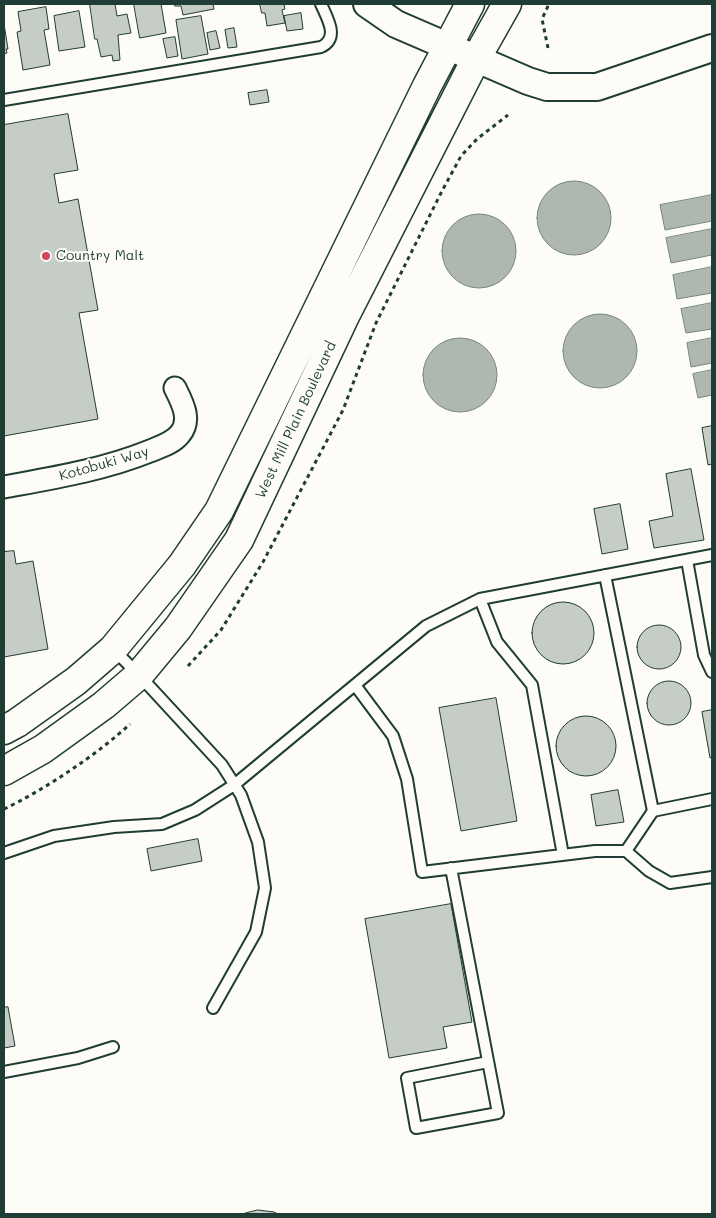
<!DOCTYPE html>
<style>
body{margin:0}
#map{position:relative;width:716px;height:1218px;overflow:hidden;background:#fdfcf7;font-family:Mali,sans-serif}
canvas{display:block}
.frame{position:absolute;inset:0;border:5px solid #1f3d34;pointer-events:none}
</style>
<div id="map">
<canvas width="716" height="1218"></canvas>
<div class="frame"></div>
</div>
<script>
const ctx = document.querySelector('canvas').getContext('2d');
ctx.lineJoin = 'round';
function paint(path, color) { ctx.fillStyle = color; ctx.fill(path, 'evenodd'); }
function strokePath(path, color, width, dash) { ctx.strokeStyle = color; ctx.lineWidth = width; ctx.lineCap = dash ? 'butt' : 'round'; ctx.setLineDash(dash || []); ctx.stroke(path); }
function label(font, color, halo, rows, align = 'center') {
  ctx.font = font + ' Mali,sans-serif'; ctx.lineWidth = 4; ctx.setLineDash([]); ctx.textBaseline = 'middle'; ctx.strokeStyle = halo; ctx.fillStyle = color; for (const [text, x, y, turn = 0] of rows) {
    ctx.save(); ctx.translate(x, y); ctx.rotate((+turn || 0) * Math.PI / 180); ctx.textAlign = isNaN(turn) ? turn : align; if (halo) ctx.strokeText(text, 0, 0); ctx.fillText(text, 0, 0); ctx.restore();
  }
}
const water = new Path2D(`
 M537 218a37 37 0 1 1 74 0a37 37 0 1 1-74 0Z
 M 712,195 L 712,221 L 665,230 L 660,205 Z
 M442 251a37 37 0 1 1 74 0a37 37 0 1 1-74 0Z
 M 712,229 L 712,255 L 671,263 L 666,238 Z
 M 712,267 L 712,293 L 677,299 L 673,275 Z
 M 712,303 L 712,329 L 686,333 L 681,309 Z
 M563 351a37 37 0 1 1 74 0a37 37 0 1 1-74 0Z
 M 712,338 L 712,363 L 691,367 L 687,343 Z
 M423 375a37 37 0 1 1 74 0a37 37 0 1 1-74 0Z
 M 712,370 L 712,395 L 698,398 L 693,374 Z`);
paint(water, '#aeb8b1');
strokePath(water, '#75877f', 1);
const building = new Path2D(`
 M 90,4 L 115,4 L 117,16 L 127,14 L 131,33 L 118,35 L 120,60 L 113,61 L 112,55 L 101,57 L 97,39 L 95,39 Z
 M 134,4 L 161,4 L 166,33 L 140,38 Z
 M 175,4 L 213,4 L 214,9 L 183,15 L 181,6 L 175,6 Z
 M 260,4 L 284,4 L 285,9 L 282,10 L 285,23 L 267,26 L 265,13 L 262,13 Z
 M 46,7 L 49,29 L 44,30 L 50,65 L 23,70 L 17,32 L 21,31 L 18,12 Z
 M 79,11 L 85,47 L 59,51 L 54,16 Z
 M 301,13 L 303,29 L 287,31 L 284,16 Z
 M 201,16 L 208,54 L 182,59 L 176,20 Z
 M 4,24 L 8,49 L 6,49 L 7,53 L 4,54 Z
 M 234,28 L 237,47 L 228,48 L 225,30 Z
 M 216,31 L 220,48 L 210,50 L 207,33 Z
 M 175,37 L 178,56 L 167,58 L 163,39 Z
 M 267,90 L 269,102 L 250,105 L 248,93 Z
 M 68,114 L 78,170 L 54,174 L 59,203 L 78,199 L 98,310 L 79,313 L 98,419 L 4,436 L 4,125 Z
 M 712,426 L 712,464 L 708,465 L 702,428 Z
 M 691,469 L 704,540 L 654,548 L 649,521 L 673,516 L 666,474 Z
 M 620,504 L 628,549 L 602,554 L 594,509 Z
 M 14,551 L 16,564 L 33,561 L 48,649 L 4,657 L 4,552 Z
 M532 633a31 31 0 1 1 62 0a31 31 0 1 1-62 0Z
 M637 647a22 22 0 1 1 44 0a22 22 0 1 1-44 0Z
 M647 703a22 22 0 1 1 44 0a22 22 0 1 1-44 0Z
 M 496,698 L 517,821 L 461,831 L 439,708 Z
 M 712,710 L 712,757 L 710,758 L 702,712 Z
 M556 746a30 30 0 1 1 60 0a30 30 0 1 1-60 0Z
 M 618,790 L 624,822 L 596,826 L 591,795 Z
 M 198,839 L 202,861 L 151,871 L 147,849 Z
 M 451,904 L 472,1022 L 443,1027 L 447,1048 L 389,1058 L 365,919 Z
 M 8,1007 L 15,1046 L 4,1048 L 4,1008 Z
 M 258,1210 L 274,1212 L 278,1214 L 242,1214 Z`);
paint(building, '#c6cdc7');
strokePath(building, '#1f3d34', 1);
const service = new Path2D(`
 M 4,100 L 321,47 C 340,38 327,18 321,4
 M 687,560 L 704,655 L 712,672
 M 605,575 L 653,811 L 626,851
 M 480,599 L 497,642 L 532,685 L 563,855
 M 114,650 L 139,675 L 222,765 L 241,795 L 258,842 L 265,888 L 256,932 L 213,1008
 M 355,685 L 393,736 L 407,779 L 422,872 L 595,851 L 626,851 L 649,871 L 670,883 L 712,877
 M 653,811 L 712,799
 M 4,853 L 54,836 L 114,827 L 162,824 L 195,810 L 234,785 L 426,626 L 480,599 L 712,555
 M 451,868 L 498,1113 L 416,1128 L 407,1078 L 488,1062
 M 4,1072 L 78,1058 L 113,1047`);
const minor = new Path2D(`
 M 4,487 C 53,478 103,470 150,451 C 160,447 173,443 180,434 C 192,420 182,402 175,388`);
const tertiary = new Path2D(`
 M 367,4 L 396,24 L 528,81 L 547,87 L 597,87 L 712,48`);
const secondary = new Path2D(`
 M 4,730 L 17,723 L 76,681 L 113,649 L 182,565 L 219,511 L 427,86 L 470,4
 M 4,771 L 43,749 L 104,705 L 139,675 L 178,628 L 239,540 L 344,318 L 476,59 L 507,4`);
strokePath(service, '#1f3d34', 14);
strokePath(minor, '#1f3d34', 25);
strokePath(tertiary, '#1f3d34', 30);
strokePath(secondary, '#1f3d34', 31);
strokePath(new Path2D(`
 M 548,48 L 542,19 L 549,4
 M 188,666 L 221,630 L 263,562 L 343,410 L 376,323 L 442,191 L 461,156 L 477,139 L 508,115
 M 4,809 C 44,790 98,754 130,724`), '#1f3d34', 3, [4, 4]);
strokePath(service, '#fdfcf7', 10);
strokePath(minor, '#fdfcf7', 21);
strokePath(tertiary, '#fdfcf7', 26);
strokePath(secondary, '#fdfcf7', 28);
for (const [x, y, r, color] of [
 [46,256,5,"#d1495b"]
]) { const dot = new Path2D(); dot.arc(x, y, r, 0, 2 * Math.PI); ctx.fillStyle = color; ctx.fill(dot); strokePath(dot, '#fdfcf7', 2); }
label('14px', '#1f3d34', '#fdfcf7', [
 ["Country Malt",56,256]
], 'left');
label('14px', '#1f3d34', '#fdfcf7', [
 ["West Mill Plain Boulevard",296,420,-65],
 ["Kotobuki Way",104,464,-16]
]);
</script>
